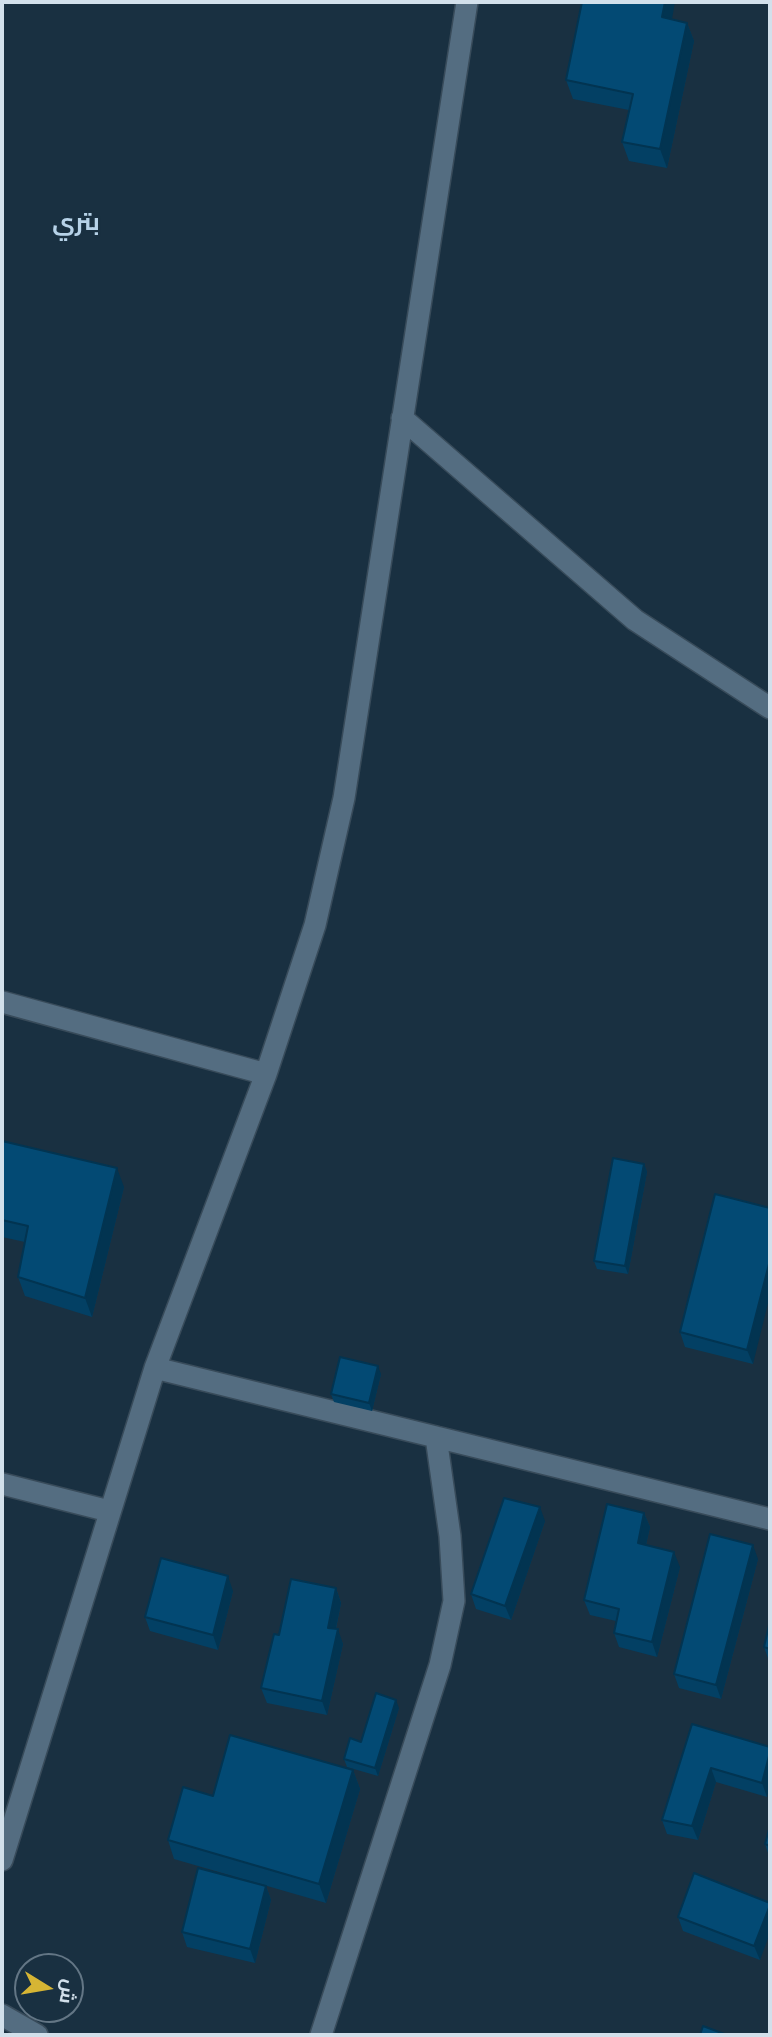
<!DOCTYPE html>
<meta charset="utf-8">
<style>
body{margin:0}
#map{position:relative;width:772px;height:2037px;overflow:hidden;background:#193041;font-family:Jost,Cairo,sans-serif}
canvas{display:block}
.frame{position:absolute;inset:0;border:4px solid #d2e0eb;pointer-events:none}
.north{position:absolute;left:14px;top:1953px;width:70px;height:70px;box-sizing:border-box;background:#193041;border:2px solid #637685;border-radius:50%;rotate:101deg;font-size:19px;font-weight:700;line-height:28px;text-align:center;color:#d2e0eb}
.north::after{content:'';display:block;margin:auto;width:24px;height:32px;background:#d6b534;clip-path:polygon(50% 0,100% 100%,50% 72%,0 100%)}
</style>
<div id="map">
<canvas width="772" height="2037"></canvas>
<div class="frame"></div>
<div class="north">ش</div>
</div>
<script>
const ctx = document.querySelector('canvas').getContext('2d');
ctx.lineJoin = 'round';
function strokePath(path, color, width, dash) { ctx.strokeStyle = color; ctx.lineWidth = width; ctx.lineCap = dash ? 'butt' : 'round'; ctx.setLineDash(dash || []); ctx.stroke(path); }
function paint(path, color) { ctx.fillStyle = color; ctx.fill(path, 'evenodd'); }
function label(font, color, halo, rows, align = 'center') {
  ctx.font = font + ' Jost,Cairo,sans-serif'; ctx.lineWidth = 5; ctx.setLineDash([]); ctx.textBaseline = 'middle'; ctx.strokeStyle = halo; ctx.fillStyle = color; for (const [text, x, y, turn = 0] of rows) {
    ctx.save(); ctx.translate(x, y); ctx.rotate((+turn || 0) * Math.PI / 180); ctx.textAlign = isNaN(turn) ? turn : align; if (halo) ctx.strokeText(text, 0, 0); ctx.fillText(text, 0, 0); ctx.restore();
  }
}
const minor = new Path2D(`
 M 402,418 L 635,620 L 770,708
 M 2,1002 L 266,1074
 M 155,1368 L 770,1519
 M 2,1484 L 109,1511
 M 2,1860 L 155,1368 L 266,1074 L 315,925 L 344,798 L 467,2
 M 2,2015 L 37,2035
 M 321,2035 L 440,1665 L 454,1601 L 450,1536 L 436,1437`);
strokePath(minor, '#384b5a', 24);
strokePath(minor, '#546d81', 21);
paint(new Path2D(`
 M 687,23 L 694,41 L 667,168 L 629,161 L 622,142 L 629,110 L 573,99 L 566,80 Z
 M 2,1141 L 124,1187 L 92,1317 L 25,1296 L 18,1277 L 25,1242 L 2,1237 Z
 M 644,1164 L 647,1172 L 628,1274 L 597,1269 L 594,1261 Z
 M 770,1208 L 753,1364 L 685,1347 L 680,1332 Z
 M 381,1374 L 372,1411 L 334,1402 L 331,1394 Z
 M 644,1513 L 650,1527 L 646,1545 L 680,1567 L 657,1657 L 619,1647 L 614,1633 L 616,1621 L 590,1615 L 584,1600 Z
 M 545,1521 L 511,1620 L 476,1609 L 471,1594 Z
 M 758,1559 L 721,1699 L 679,1688 L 674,1674 Z
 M 336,1588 L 341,1603 L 336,1629 L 343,1644 L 327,1715 L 267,1703 L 261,1688 L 279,1635 Z
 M 233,1591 L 218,1650 L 150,1631 L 145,1617 Z
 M 770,1621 L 770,1662 L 769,1661 L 764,1647 Z
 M 399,1708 L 378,1776 L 347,1767 L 344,1759 Z
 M 692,1724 L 770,1747 L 767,1797 L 716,1782 L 698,1840 L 667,1834 L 662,1820 Z
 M 353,1770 L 360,1789 L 326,1903 L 174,1859 L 168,1840 Z
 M 770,1826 L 770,1859 L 765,1844 Z
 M 266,1886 L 271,1900 L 255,1963 L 187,1947 L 182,1932 Z
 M 770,1903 L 760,1960 L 683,1931 L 678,1917 Z`), '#034064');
paint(new Path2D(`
 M 665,2 L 675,2 L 669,36 L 662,17 Z
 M 687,23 L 694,41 L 667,168 L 660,149 Z
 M 644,1164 L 647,1172 L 628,1274 L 625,1266 Z
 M 117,1168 L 124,1187 L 92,1317 L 85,1298 Z
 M 770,1260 L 770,1295 L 753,1364 L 747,1350 Z
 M 378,1366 L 381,1374 L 372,1411 L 369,1403 Z
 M 540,1507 L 545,1521 L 511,1620 L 505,1606 Z
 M 644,1513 L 650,1527 L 643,1558 L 638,1543 Z
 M 753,1545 L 758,1559 L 721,1699 L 716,1685 Z
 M 674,1552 L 680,1567 L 657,1657 L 652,1642 Z
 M 228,1576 L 233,1591 L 218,1650 L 213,1635 Z
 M 336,1588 L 341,1603 L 333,1642 L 328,1628 Z
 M 338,1629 L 343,1644 L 327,1715 L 322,1701 Z
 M 396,1700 L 399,1708 L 378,1776 L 375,1768 Z
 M 770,1752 L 770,1785 L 767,1797 L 762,1783 Z
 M 711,1768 L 716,1782 L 698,1840 L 692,1826 Z
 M 353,1770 L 360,1789 L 326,1903 L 319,1884 Z
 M 266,1886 L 271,1900 L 255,1963 L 250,1949 Z
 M 770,1905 L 770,1933 L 760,1960 L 754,1946 Z`), '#023451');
const building = new Path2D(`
 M 582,2 L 665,2 L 662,17 L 687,23 L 660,149 L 622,142 L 633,94 L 566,80 Z
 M 2,1141 L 117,1168 L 85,1298 L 18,1277 L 28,1226 L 2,1220 Z
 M 613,1158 L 644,1164 L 625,1266 L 594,1261 Z
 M 715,1194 L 770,1208 L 770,1260 L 747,1350 L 680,1332 Z
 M 340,1357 L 378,1366 L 369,1403 L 331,1394 Z
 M 504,1498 L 540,1507 L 505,1606 L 471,1594 Z
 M 607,1504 L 644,1513 L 638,1543 L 674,1552 L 652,1642 L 614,1633 L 619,1609 L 584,1600 Z
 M 710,1534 L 753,1545 L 716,1685 L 674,1674 Z
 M 161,1558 L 228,1576 L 213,1635 L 145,1617 Z
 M 291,1579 L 336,1588 L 328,1628 L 338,1629 L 322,1701 L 261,1688 L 274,1634 L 279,1635 Z
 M 770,1621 L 770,1649 L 764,1647 Z
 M 376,1693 L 396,1700 L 375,1768 L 344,1759 L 350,1738 L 361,1742 Z
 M 692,1724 L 770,1747 L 770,1752 L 762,1783 L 711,1768 L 692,1826 L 662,1820 Z
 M 230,1735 L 353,1770 L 319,1884 L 168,1840 L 183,1787 L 213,1796 Z
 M 770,1826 L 770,1846 L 765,1844 Z
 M 198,1868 L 266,1886 L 250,1949 L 182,1932 Z
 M 694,1873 L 770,1903 L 770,1905 L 754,1946 L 678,1917 Z
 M 703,2026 L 727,2035 L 700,2035 Z`);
paint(building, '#034a74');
strokePath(building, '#023451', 2);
label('bold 24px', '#b6d2e8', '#193041', [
 ["بتري",76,224]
]);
</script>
